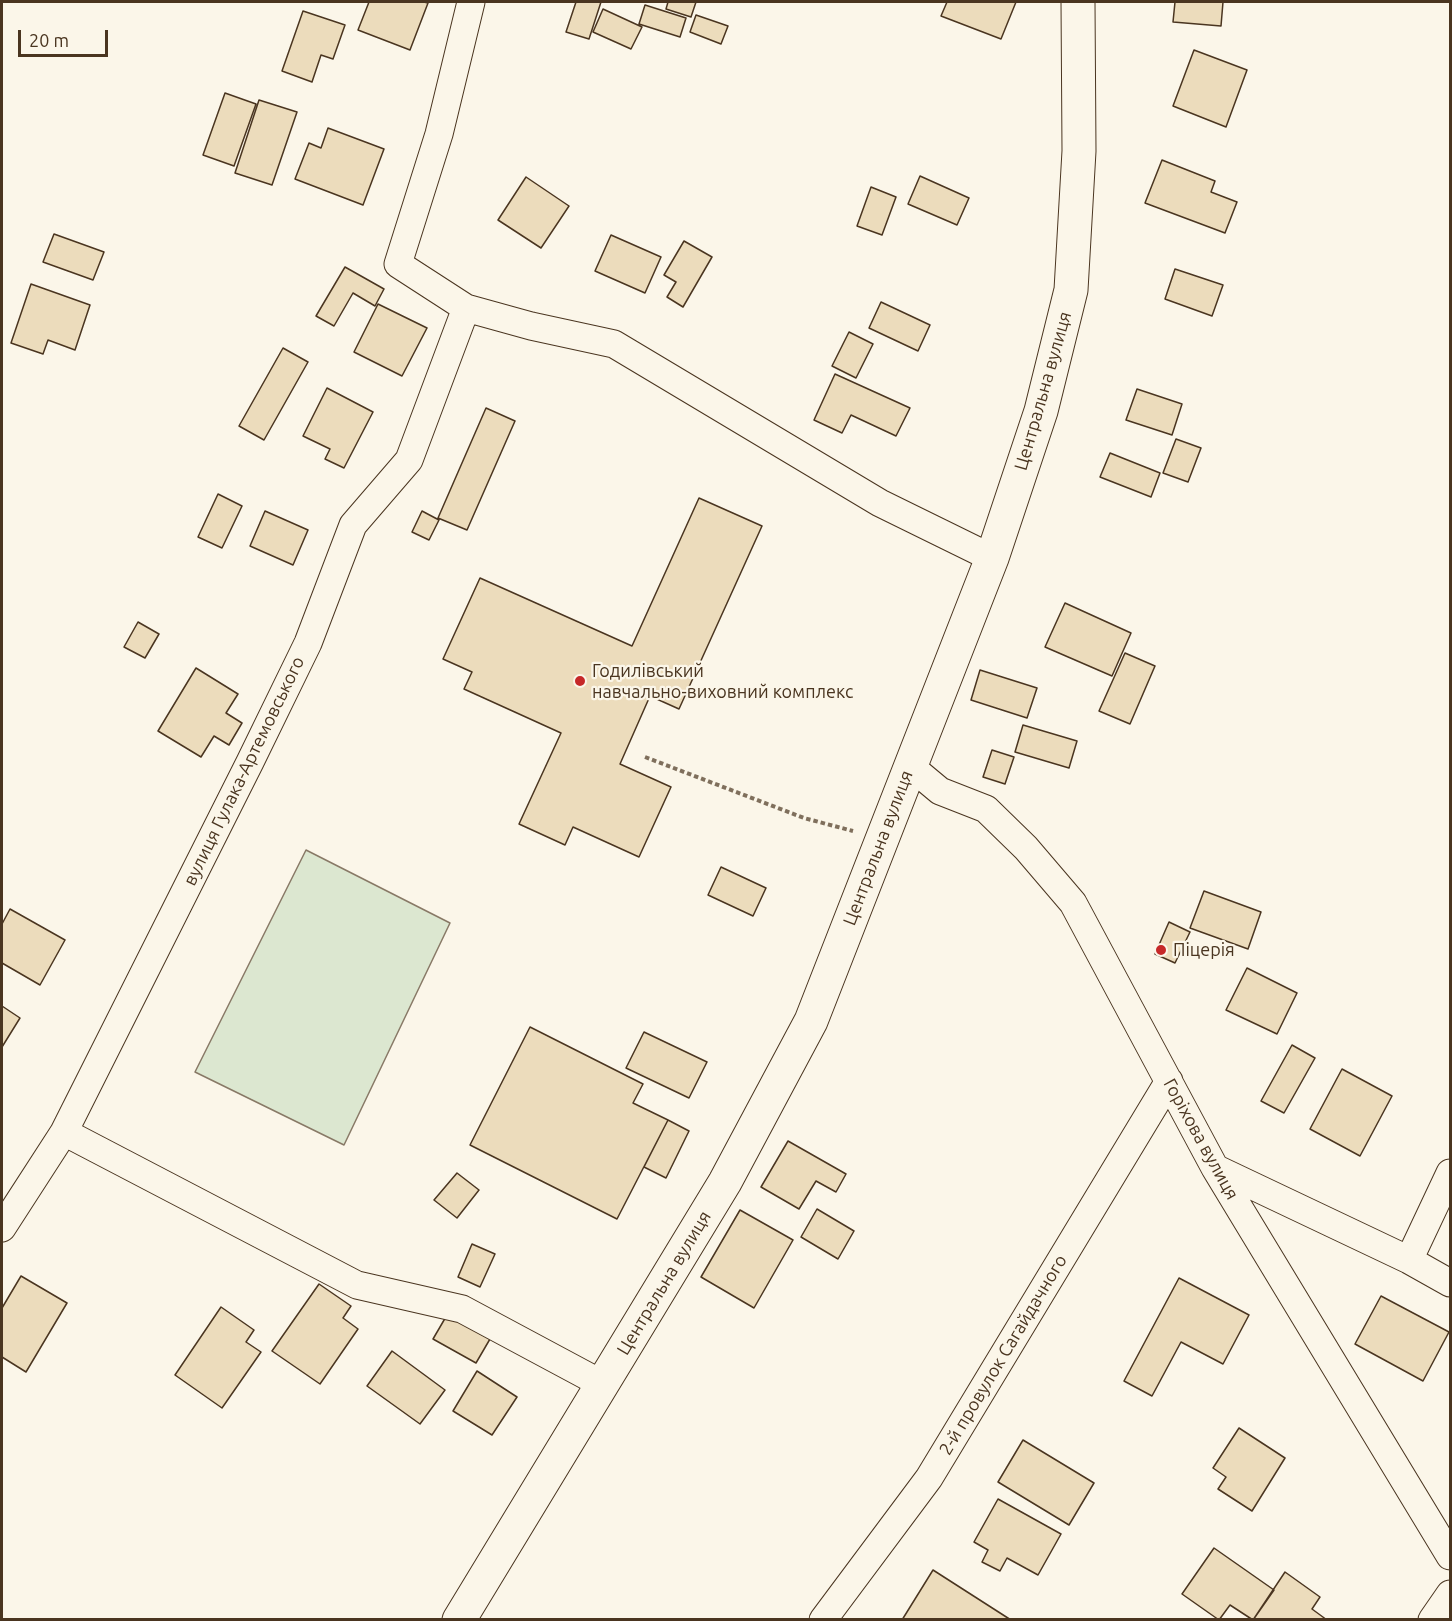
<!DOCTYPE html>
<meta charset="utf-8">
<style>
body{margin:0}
#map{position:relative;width:1452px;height:1621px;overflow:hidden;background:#fbf6e9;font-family:Ubuntu,sans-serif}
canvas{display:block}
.frame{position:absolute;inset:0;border:3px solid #4a3520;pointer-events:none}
.scale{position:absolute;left:18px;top:30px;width:90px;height:27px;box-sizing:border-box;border:3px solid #4a3520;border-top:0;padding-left:8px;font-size:18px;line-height:21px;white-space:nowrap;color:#4a3520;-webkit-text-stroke:4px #fbf6e9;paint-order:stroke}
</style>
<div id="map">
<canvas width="1452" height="1621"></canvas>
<div class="frame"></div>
<div class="scale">20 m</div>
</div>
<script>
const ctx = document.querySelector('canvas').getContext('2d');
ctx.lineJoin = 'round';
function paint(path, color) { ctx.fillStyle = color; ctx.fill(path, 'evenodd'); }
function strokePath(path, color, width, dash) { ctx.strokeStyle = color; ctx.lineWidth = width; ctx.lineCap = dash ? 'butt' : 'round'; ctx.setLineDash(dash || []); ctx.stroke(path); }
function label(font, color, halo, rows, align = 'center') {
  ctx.font = font + ' Ubuntu,sans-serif'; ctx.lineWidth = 4.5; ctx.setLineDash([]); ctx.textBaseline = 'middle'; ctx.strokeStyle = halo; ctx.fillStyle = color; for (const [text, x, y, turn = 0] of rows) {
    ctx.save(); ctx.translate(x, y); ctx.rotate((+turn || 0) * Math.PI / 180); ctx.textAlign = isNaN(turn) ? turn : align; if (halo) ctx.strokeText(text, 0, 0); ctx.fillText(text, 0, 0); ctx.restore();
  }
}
const green = new Path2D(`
 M 306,850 L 450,923 L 344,1145 L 195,1072 Z`);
paint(green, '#dce7d0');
strokePath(green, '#887966', 1.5);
const building = new Path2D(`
 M 369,2 L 424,2 L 428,3 L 410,50 L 358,30 Z
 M 576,2 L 601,2 L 589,39 L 566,32 Z
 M 668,2 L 696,2 L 691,17 L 666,9 Z
 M 947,2 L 1016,2 L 1001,39 L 941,16 Z
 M 1175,2 L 1223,2 L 1221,26 L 1173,22 Z
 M 645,5 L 686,18 L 680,37 L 639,24 Z
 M 603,9 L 642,27 L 631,49 L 593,32 Z
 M 303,11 L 345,25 L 333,59 L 321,55 L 312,82 L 282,71 Z
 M 696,15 L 728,26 L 721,44 L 690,32 Z
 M 1194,50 L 1247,70 L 1226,127 L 1173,106 Z
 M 225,93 L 256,104 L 234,166 L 203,155 Z
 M 259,100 L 297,112 L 272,185 L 235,173 Z
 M 328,128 L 384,149 L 363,205 L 295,179 L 309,143 L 321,148 Z
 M 1162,160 L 1215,181 L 1211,192 L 1237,202 L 1225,233 L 1145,203 Z
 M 920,176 L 969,198 L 957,225 L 908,204 Z
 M 526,177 L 569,206 L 541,248 L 498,220 Z
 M 871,187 L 896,197 L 882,235 L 857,226 Z
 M 54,234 L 104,252 L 93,280 L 43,262 Z
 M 611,235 L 661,257 L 645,293 L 595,271 Z
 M 684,241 L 712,257 L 683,307 L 667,297 L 676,282 L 664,275 Z
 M 345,267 L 384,289 L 375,306 L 353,293 L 334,326 L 316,316 Z
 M 1175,269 L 1223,285 L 1212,316 L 1165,299 Z
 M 31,284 L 90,305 L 75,350 L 48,340 L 43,354 L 11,343 Z
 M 881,302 L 930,325 L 918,351 L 869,328 Z
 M 378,304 L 427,328 L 402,376 L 354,352 Z
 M 849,332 L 873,344 L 856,378 L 832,366 Z
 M 283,348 L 308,362 L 264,440 L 239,426 Z
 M 835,374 L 910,408 L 896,436 L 851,415 L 842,433 L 814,420 Z
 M 327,388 L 373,412 L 344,468 L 325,459 L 330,449 L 303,436 Z
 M 1137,389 L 1182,404 L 1172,435 L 1126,420 Z
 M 486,408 L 515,421 L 467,530 L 438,518 Z
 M 1176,439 L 1201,448 L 1188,482 L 1163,473 Z
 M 1110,453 L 1160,473 L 1151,497 L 1100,477 Z
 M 218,494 L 242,506 L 222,548 L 198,537 Z
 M 699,498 L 762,526 L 679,709 L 650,696 L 620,764 L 671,787 L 639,857 L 573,827 L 565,845 L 519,824 L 561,733 L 464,689 L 472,672 L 443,659 L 480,578 L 632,646 Z
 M 265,511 L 308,530 L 293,565 L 250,546 Z
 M 422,511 L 439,520 L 429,540 L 412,532 Z
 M 1065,603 L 1131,633 L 1112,676 L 1045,647 Z
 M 138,622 L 159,634 L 145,658 L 124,647 Z
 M 1125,653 L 1155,666 L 1130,724 L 1099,711 Z
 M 196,668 L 238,694 L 226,713 L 242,723 L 229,745 L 214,736 L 201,757 L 158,731 Z
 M 980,670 L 1037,688 L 1027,718 L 971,700 Z
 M 1023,725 L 1077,741 L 1069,768 L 1015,752 Z
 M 992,750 L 1014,757 L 1005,784 L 983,777 Z
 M 721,867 L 766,888 L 753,916 L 708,895 Z
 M 1204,891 L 1261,912 L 1248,949 L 1190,928 Z
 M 10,909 L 65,940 L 40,985 L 2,963 L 2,924 Z
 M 1169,922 L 1190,932 L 1175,963 L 1155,954 Z
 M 1247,968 L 1297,993 L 1277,1034 L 1226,1010 Z
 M 2,1006 L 20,1018 L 2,1047 Z
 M 530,1027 L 643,1084 L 633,1103 L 668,1120 L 617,1219 L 470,1145 Z
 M 644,1032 L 707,1062 L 689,1098 L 626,1068 Z
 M 1292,1045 L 1315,1058 L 1284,1113 L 1261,1101 Z
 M 1342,1069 L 1392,1096 L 1360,1156 L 1310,1129 Z
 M 668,1120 L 689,1131 L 666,1178 L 644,1167 Z
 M 788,1141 L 846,1174 L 836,1192 L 816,1181 L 799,1209 L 761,1187 Z
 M 457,1173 L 479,1190 L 457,1218 L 434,1200 Z
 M 817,1209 L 854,1231 L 838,1259 L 801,1237 Z
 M 740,1210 L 793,1240 L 754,1308 L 701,1277 Z
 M 472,1244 L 495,1254 L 480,1287 L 458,1277 Z
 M 21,1276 L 67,1303 L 26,1372 L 2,1357 L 2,1308 Z
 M 1179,1278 L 1249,1315 L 1223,1364 L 1181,1342 L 1152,1396 L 1124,1381 Z
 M 319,1284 L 351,1306 L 343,1318 L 358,1329 L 320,1384 L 272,1351 Z
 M 1381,1296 L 1449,1332 L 1423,1381 L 1355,1344 Z
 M 221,1307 L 254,1330 L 246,1342 L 261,1352 L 222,1408 L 175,1375 Z
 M 447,1315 L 490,1339 L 476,1363 L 433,1339 Z
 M 392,1351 L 445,1390 L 420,1424 L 367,1386 Z
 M 477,1371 L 517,1397 L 492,1435 L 453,1411 Z
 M 1239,1428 L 1285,1458 L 1252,1511 L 1218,1489 L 1226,1477 L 1213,1468 Z
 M 1023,1440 L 1094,1483 L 1069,1525 L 998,1482 Z
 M 998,1499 L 1061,1534 L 1038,1575 L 1007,1558 L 1000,1571 L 982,1562 L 988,1550 L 974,1542 Z
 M 1214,1548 L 1274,1590 L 1253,1620 L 1230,1605 L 1219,1620 L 1182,1594 Z
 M 933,1570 L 1011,1620 L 902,1620 Z
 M 1285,1572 L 1320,1597 L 1312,1609 L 1327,1620 L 1253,1620 Z`);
paint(building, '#ecdcbc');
strokePath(building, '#4a3520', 1.5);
const minor = new Path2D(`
 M 471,2 L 439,134 L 398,264 L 466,308 L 531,326 L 614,344 L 880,503 L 992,558
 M 910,766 L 940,791 L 986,809 L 1026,848 L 1073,903 L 1215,1168 L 1450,1556
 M 64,1132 L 357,1285 L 462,1309 L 602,1384
 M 1215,1168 L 1409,1260 L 1450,1283
 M 2,1228 L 64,1132 L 250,762 L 308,643 L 353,525 L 409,460 L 466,308
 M 1409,1260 L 1450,1173
 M 823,1620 L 929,1478 L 1169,1081
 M 1432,1620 L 1450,1594`);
const secondary = new Path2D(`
 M 459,1620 L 725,1182 L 811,1021 L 992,558 L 1041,411 L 1071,290 L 1079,151 L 1078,2`);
strokePath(minor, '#4a3520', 29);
strokePath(secondary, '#4a3520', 35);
strokePath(new Path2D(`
 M 645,757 L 804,818 L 853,831`), '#7f6f5c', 4, [4.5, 3]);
strokePath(minor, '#fbf6e9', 27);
strokePath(secondary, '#fbf6e9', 33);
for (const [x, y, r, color] of [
 [580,681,6,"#c62828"],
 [1161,950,6,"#c62828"]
]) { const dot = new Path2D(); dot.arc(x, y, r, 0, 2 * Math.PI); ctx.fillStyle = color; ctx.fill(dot); strokePath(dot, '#fbf6e9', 2); }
label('18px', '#4a3520', '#fbf6e9', [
 ["Центральна вулиця",1043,391,-74],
 ["вулиця Гулака-Артемовського",244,771,-64],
 ["Центральна вулиця",878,848,-69],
 ["Горіхова вулиця",1201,1139,61],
 ["Центральна вулиця",664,1283,-59],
 ["2-й провулок Сагайдачного",1003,1355,-59]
]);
label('18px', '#4a3520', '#fbf6e9', [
 ["Годилівський",592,671],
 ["навчально-виховний комплекс",592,692],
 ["Піцерія",1173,950]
], 'left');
</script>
